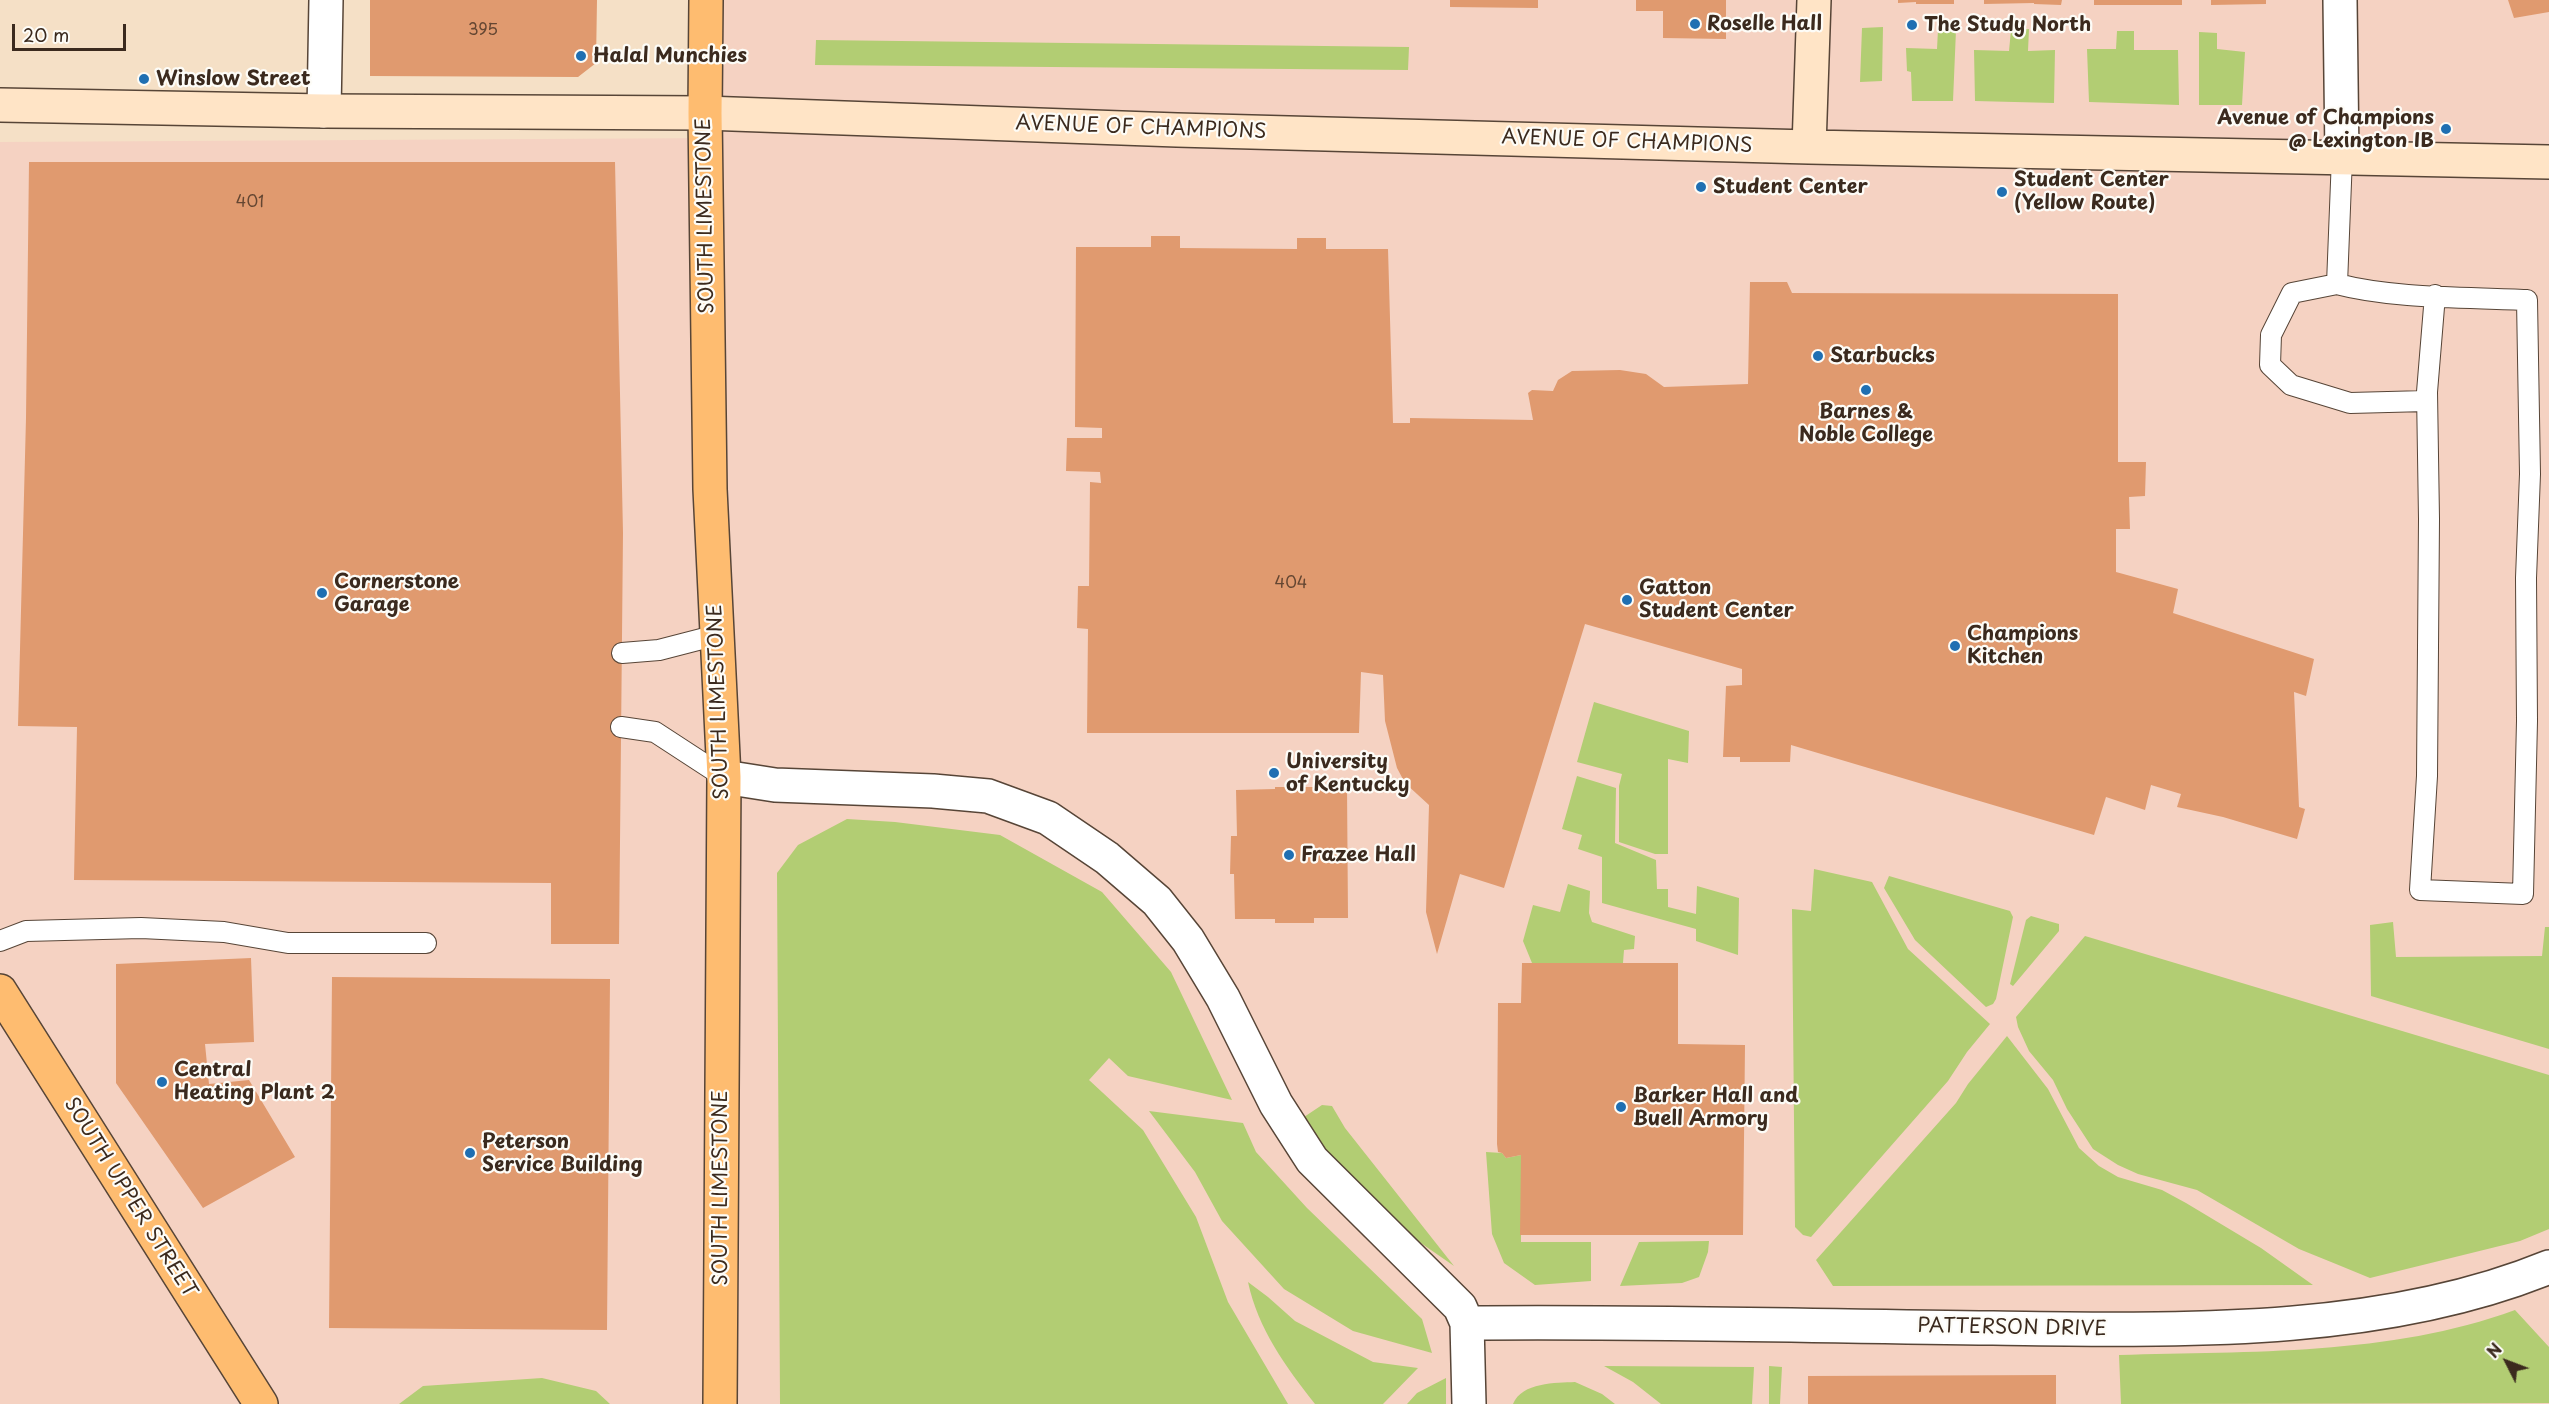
<!DOCTYPE html>
<style>
body{margin:0}
#map{position:relative;width:2549px;height:1404px;overflow:hidden;background:#f5e0c6;font-family:"Playpen Sans",sans-serif}
canvas{display:block}
.north{position:absolute;left:2477px;top:1332px;width:60px;height:60px;-webkit-text-stroke:4px #fdfcf7;paint-order:stroke;rotate:312deg;font-size:16px;font-weight:700;line-height:24px;text-align:center;color:#3b2a1e}
.north::after{content:'';display:block;margin:auto;width:21px;height:27px;background:#3b2a1e;clip-path:polygon(50% 0,100% 100%,50% 72%,0 100%)}
.scale{position:absolute;left:12px;top:24px;width:114px;height:27px;box-sizing:border-box;border:3px solid #3b2a1e;border-top:0;padding-left:8px;font-size:18px;line-height:21px;white-space:nowrap;color:#3b2a1e;-webkit-text-stroke:4px #fdfcf7;paint-order:stroke}
</style>
<div id="map">
<canvas width="2549" height="1404"></canvas>
<div class="north">N</div>
<div class="scale">20 m</div>
</div>
<script>
const ctx = document.querySelector('canvas').getContext('2d');
ctx.lineJoin = 'round';
function paint(path, color) { ctx.fillStyle = color; ctx.fill(path, 'evenodd'); }
function strokePath(path, color, width, dash) { ctx.strokeStyle = color; ctx.lineWidth = width; ctx.lineCap = dash ? 'butt' : 'round'; ctx.setLineDash(dash || []); ctx.stroke(path); }
function label(font, color, halo, rows, align = 'center') {
  ctx.font = font + ' "Playpen Sans",sans-serif'; ctx.lineWidth = 4.5; ctx.setLineDash([]); ctx.textBaseline = 'middle'; ctx.strokeStyle = halo; ctx.fillStyle = color; for (const [text, x, y, turn = 0] of rows) {
    ctx.save(); ctx.translate(x, y); ctx.rotate((+turn || 0) * Math.PI / 180); ctx.textAlign = isNaN(turn) ? turn : align; if (halo) ctx.strokeText(text, 0, 0); ctx.fillText(text, 0, 0); ctx.restore();
  }
}
paint(new Path2D(`
 M 719,0 L 2549,0 L 2549,1404 L 0,1404 L 0,142 L 721,138 Z`), '#f5d2c2');
paint(new Path2D(`
 M 1883,27 L 1882,81 L 1860,82 L 1862,28 Z
 M 2029,29 L 2028,51 L 2055,50 L 2054,103 L 1975,101 L 1974,50 L 2009,51 L 2011,30 Z
 M 1938,30 L 1956,30 L 1953,101 L 1912,101 L 1911,72 L 1907,71 L 1906,48 L 1937,49 Z
 M 2117,31 L 2134,31 L 2134,50 L 2178,50 L 2179,105 L 2089,102 L 2087,49 L 2116,49 Z
 M 2199,32 L 2217,33 L 2217,49 L 2245,52 L 2242,105 L 2199,105 Z
 M 816,40 L 1409,47 L 1408,70 L 815,65 Z
 M 1594,702 L 1689,731 L 1688,763 L 1668,759 L 1668,854 L 1655,854 L 1619,842 L 1619,786 L 1622,774 L 1577,762 Z
 M 1577,776 L 1616,788 L 1615,843 L 1656,860 L 1657,889 L 1668,889 L 1668,907 L 1696,914 L 1697,886 L 1739,898 L 1738,955 L 1696,941 L 1696,929 L 1602,903 L 1602,857 L 1578,849 L 1582,835 L 1562,829 Z
 M 847,819 L 895,822 L 1000,835 L 1102,892 L 1171,972 L 1232,1100 L 1128,1076 L 1109,1058 L 1089,1080 L 1143,1130 L 1196,1217 L 1228,1302 L 1288,1404 L 780,1404 L 777,873 L 798,845 Z
 M 1814,869 L 1872,882 L 1908,949 L 1990,1024 L 1967,1052 L 1948,1081 L 1811,1237 L 1803,1235 L 1795,1227 L 1792,909 L 1811,911 Z
 M 1889,876 L 2010,911 L 2013,917 L 1996,999 L 1993,1004 L 1986,1007 L 1915,940 L 1884,888 Z
 M 1568,884 L 1590,891 L 1589,913 L 1592,922 L 1635,936 L 1634,949 L 1624,950 L 1623,963 L 1532,963 L 1523,941 L 1533,905 L 1560,912 Z
 M 2031,916 L 2059,924 L 2059,931 L 2013,986 L 2010,984 L 2026,920 Z
 M 2393,922 L 2396,957 L 2542,956 L 2545,927 L 2549,927 L 2549,1049 L 2371,996 L 2370,925 Z
 M 2085,936 L 2549,1075 L 2549,1229 L 2520,1241 L 2370,1278 L 2336,1264 L 2299,1249 L 2197,1190 L 2138,1174 L 2118,1165 L 2093,1149 L 2067,1109 L 2053,1080 L 2029,1051 L 2018,1027 L 2016,1017 Z
 M 2007,1036 L 2048,1089 L 2079,1148 L 2099,1166 L 2118,1177 L 2162,1190 L 2186,1203 L 2261,1248 L 2313,1285 L 1833,1286 L 1816,1260 L 1956,1103 L 1968,1084 Z
 M 1322,1105 L 1332,1106 L 1345,1128 L 1454,1266 L 1405,1232 L 1325,1154 L 1304,1117 Z
 M 1149,1111 L 1243,1123 L 1256,1152 L 1307,1208 L 1422,1319 L 1432,1353 L 1353,1331 L 1284,1289 L 1222,1221 L 1195,1172 Z
 M 1486,1152 L 1502,1153 L 1506,1158 L 1521,1155 L 1521,1242 L 1591,1242 L 1591,1281 L 1535,1285 L 1504,1263 L 1492,1234 Z
 M 1709,1241 L 1708,1252 L 1699,1277 L 1682,1283 L 1620,1286 L 1639,1242 Z
 M 1248,1282 L 1268,1297 L 1295,1321 L 1373,1362 L 1418,1368 L 1383,1404 L 1315,1404 C 1286,1367 1258,1329 1248,1282 Z
 M 2515,1310 L 2549,1347 L 2549,1403 L 2121,1404 L 2119,1355 C 2251,1351 2389,1356 2515,1310 Z
 M 1604,1366 L 1754,1367 L 1752,1404 L 1661,1404 L 1633,1382 Z
 M 1769,1366 L 1782,1367 L 1780,1404 L 1769,1404 Z
 M 542,1378 L 596,1391 L 610,1404 L 399,1404 L 423,1386 Z
 M 1446,1378 L 1446,1404 L 1407,1404 L 1417,1393 Z
 M 1575,1382 L 1602,1394 L 1615,1404 L 1513,1404 C 1522,1382 1556,1383 1575,1382 Z`), '#b2cd73');
paint(new Path2D(`
 M 370,0 L 597,0 L 596,63 L 578,77 L 370,76 Z
 M 1450,0 L 1538,0 L 1538,8 L 1450,7 Z
 M 1636,0 L 1726,0 L 1726,39 L 1663,38 L 1663,11 L 1636,11 Z
 M 1898,0 L 1954,0 L 1954,4 L 1916,4 L 1916,2 L 1898,3 Z
 M 1984,0 L 2062,0 L 2061,5 L 2034,4 L 2034,3 L 1984,4 Z
 M 2094,0 L 2182,0 L 2182,5 L 2094,5 Z
 M 2211,0 L 2266,0 L 2266,4 L 2211,5 Z
 M 2508,0 L 2549,0 L 2549,12 L 2514,18 Z
 M 29,162 L 615,162 L 623,533 L 619,944 L 551,944 L 551,883 L 74,880 L 77,727 L 18,726 L 26,418 Z
 M 1151,236 L 1180,236 L 1180,248 L 1297,249 L 1297,238 L 1326,238 L 1326,249 L 1388,249 L 1393,423 L 1410,423 L 1410,418 L 1533,420 L 1528,393 L 1532,390 L 1553,391 L 1558,380 L 1572,371 L 1620,370 L 1646,374 L 1664,387 L 1748,384 L 1750,282 L 1787,282 L 1792,293 L 2118,294 L 2118,462 L 2146,462 L 2145,496 L 2129,497 L 2130,529 L 2116,529 L 2116,572 L 2178,589 L 2173,613 L 2314,659 L 2306,696 L 2294,692 L 2299,807 L 2305,809 L 2297,839 L 2223,817 L 2177,807 L 2181,794 L 2151,785 L 2145,810 L 2106,797 L 2094,835 L 1791,745 L 1790,762 L 1740,762 L 1740,757 L 1723,757 L 1726,686 L 1742,685 L 1742,669 L 1585,624 L 1504,888 L 1460,874 L 1437,954 L 1426,912 L 1429,805 L 1405,783 L 1397,768 L 1385,721 L 1383,675 L 1361,672 L 1359,733 L 1087,733 L 1088,629 L 1077,628 L 1078,586 L 1089,586 L 1090,482 L 1101,483 L 1100,472 L 1066,471 L 1067,438 L 1102,438 L 1102,428 L 1075,427 L 1076,247 L 1151,247 Z
 M 1275,787 L 1347,787 L 1348,918 L 1314,918 L 1314,923 L 1275,923 L 1275,919 L 1235,919 L 1234,874 L 1230,874 L 1231,836 L 1237,836 L 1236,790 L 1275,789 Z
 M 251,958 L 254,1042 L 205,1044 L 209,1084 L 249,1080 L 295,1157 L 203,1208 L 116,1083 L 116,964 Z
 M 1522,963 L 1678,963 L 1678,1044 L 1745,1045 L 1743,1235 L 1520,1235 L 1521,1155 L 1506,1158 L 1502,1153 L 1498,1152 L 1497,1144 L 1498,1003 L 1521,1003 Z
 M 332,977 L 610,979 L 607,1330 L 329,1328 Z
 M 2056,1375 L 2056,1404 L 1808,1404 L 1808,1376 Z`), '#e09a6f');
const lane = new Path2D(`
 M 2342,157 L 2337,284 C 2394,299 2468,297 2527,300 L 2530,474 L 2526,578 L 2527,721 L 2523,894 L 2420,890 L 2427,776 L 2429,519 L 2427,392 L 2435,295
 M 2337,284 L 2292,293 L 2271,335 L 2270,365 L 2291,385 L 2350,403 L 2426,401
 M 622,653 L 659,650 L 717,635
 M 621,727 L 655,732 L 724,777
 M 0,941 L 26,931 L 141,928 L 224,932 L 288,943 L 426,943`);
const street = new Path2D(`
 M 2340,0 L 2342,157
 M 324,111 L 326,0
 M 724,777 L 775,785 L 933,791 L 988,796 L 1048,818 L 1107,858 L 1157,901 L 1188,940 L 1223,998 L 1276,1104 L 1312,1160 L 1460,1307 L 1467,1323 L 1469,1404
 M 1467,1323 C 1642,1321 1818,1326 1993,1328 C 2174,1330 2378,1337 2549,1267`);
const secondary = new Path2D(`
 M 0,105 L 324,111 L 705,113 L 1177,130 L 1809,147 L 2549,162
 M 1809,147 L 1814,0`);
const primary = new Path2D(`
 M 706,0 L 705,113 L 710,489 L 724,777 L 720,1404
 M 0,991 L 261,1404`);
strokePath(lane, '#574537', 22);
strokePath(street, '#574537', 36);
strokePath(secondary, '#574537', 36);
strokePath(primary, '#574537', 36);
strokePath(lane, '#fff', 20);
strokePath(street, '#fff', 33);
strokePath(secondary, '#ffe4c6', 33);
strokePath(primary, '#febc70', 33);
for (const [x, y, r, color] of [
 [1695,24,6,"#1f6fb2"],
 [1912,25,6,"#1f6fb2"],
 [581,56,6,"#1f6fb2"],
 [144,79,6,"#1f6fb2"],
 [2446,129,6,"#1f6fb2"],
 [1701,187,6,"#1f6fb2"],
 [2002,192,6,"#1f6fb2"],
 [1818,356,6,"#1f6fb2"],
 [1866,390,6,"#1f6fb2"],
 [322,593,6,"#1f6fb2"],
 [1627,600,6,"#1f6fb2"],
 [1955,646,6,"#1f6fb2"],
 [1274,773,6,"#1f6fb2"],
 [1289,855,6,"#1f6fb2"],
 [162,1082,6,"#1f6fb2"],
 [1621,1107,6,"#1f6fb2"],
 [470,1153,6,"#1f6fb2"]
]) { const dot = new Path2D(); dot.arc(x, y, r, 0, 2 * Math.PI); ctx.fillStyle = color; ctx.fill(dot); strokePath(dot, '#fdfcf7', 2); }
label('16px', '#644632', null, [
 ["395",483,31],
 ["401",250,203],
 ["404",1291,584]
]);
label('bold 20px', '#3b2a1e', '#fdfcf7', [
 ["Roselle Hall",1707,24],
 ["The Study North",1924,25],
 ["Halal Munchies",593,56],
 ["Winslow Street",156,79],
 ["Avenue of Champions",2434,118,"right"],
 ["@ Lexington IB",2434,141,"right"],
 ["Student Center",2014,180],
 ["(Yellow Route)",2014,203],
 ["Student Center",1713,187],
 ["Starbucks",1830,356],
 ["Barnes &",1866,412,"center"],
 ["Noble College",1866,435,"center"],
 ["Cornerstone",334,582],
 ["Garage",334,605],
 ["Gatton",1639,588],
 ["Student Center",1639,611],
 ["Champions",1967,634],
 ["Kitchen",1967,657],
 ["University",1286,762],
 ["of Kentucky",1286,785],
 ["Frazee Hall",1301,855],
 ["Central",174,1070],
 ["Heating Plant 2",174,1093],
 ["Barker Hall and",1633,1096],
 ["Buell Armory",1633,1119],
 ["Peterson",482,1142],
 ["Service Building",482,1165]
], 'left');
label('20px', '#3b2a1e', '#fdfcf7', [
 ["AVENUE OF CHAMPIONS",1141,128,2],
 ["AVENUE OF CHAMPIONS",1627,142,2],
 ["SOUTH LIMESTONE",706,216,-91],
 ["SOUTH LIMESTONE",719,702,-92],
 ["SOUTH LIMESTONE",721,1188,-90],
 ["SOUTH UPPER STREET",130,1198,58],
 ["PATTERSON DRIVE",2012,1328,1]
]);
</script>
